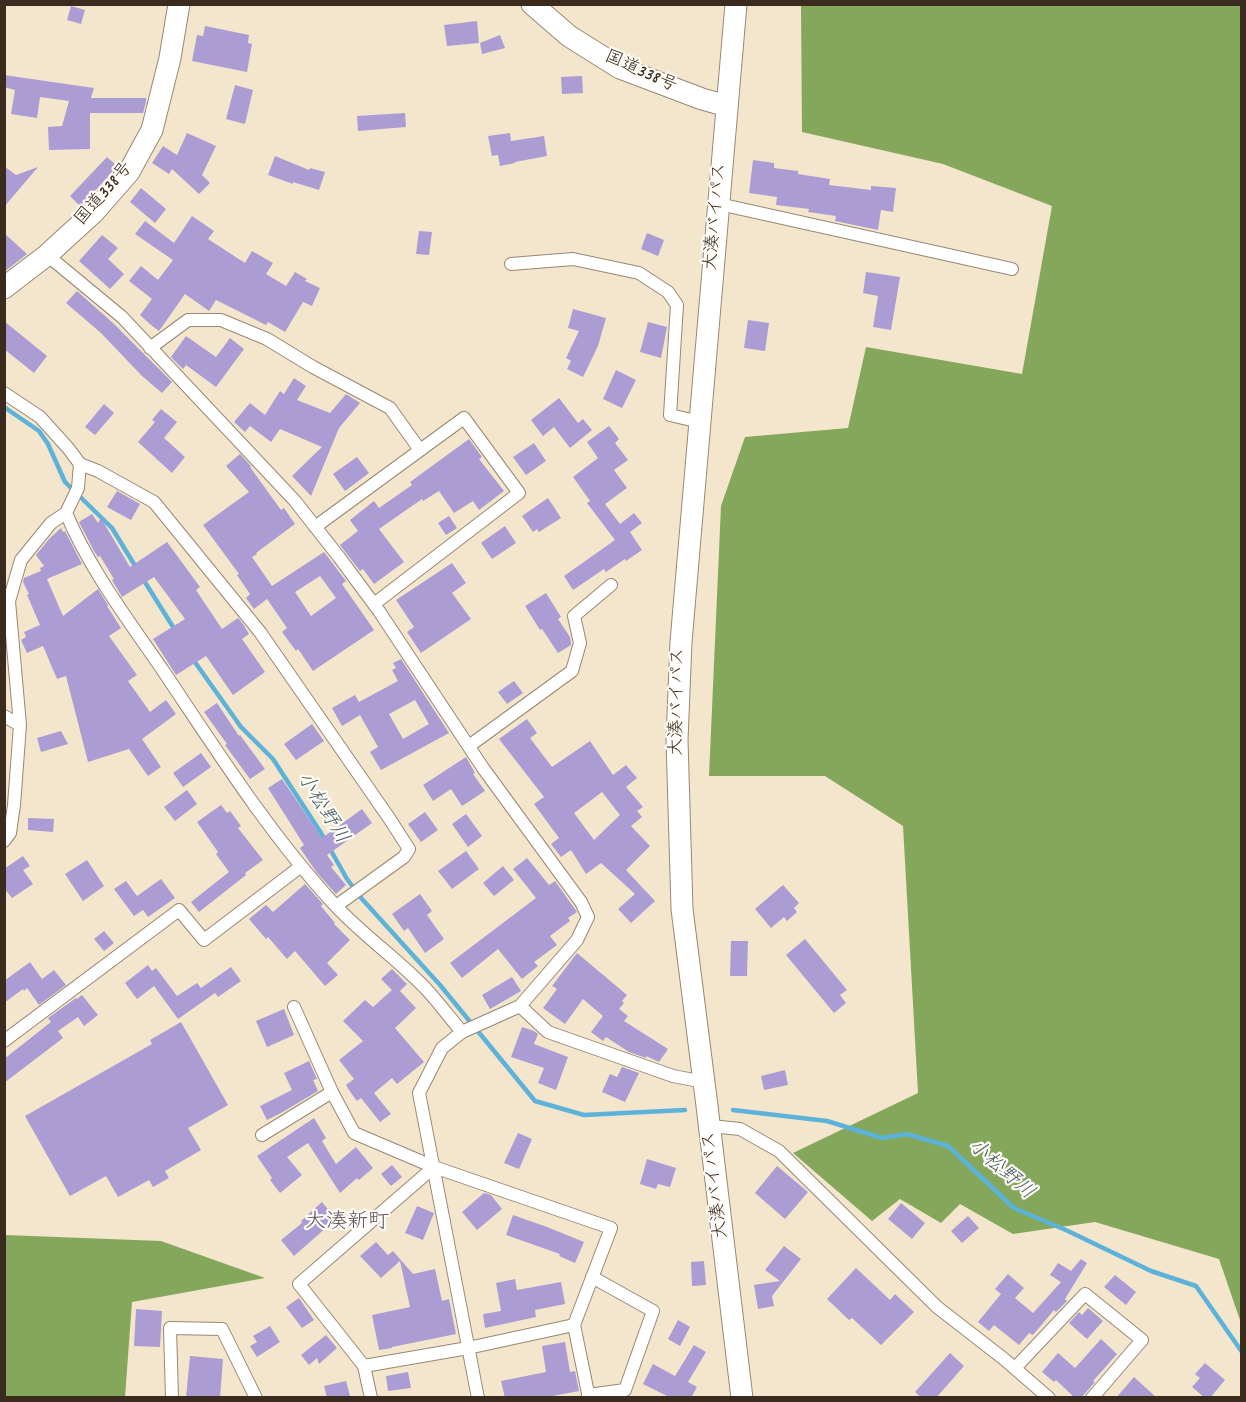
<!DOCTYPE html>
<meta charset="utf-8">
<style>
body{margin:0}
#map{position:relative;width:1246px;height:1402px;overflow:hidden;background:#f3e6cc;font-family:Dekko,sans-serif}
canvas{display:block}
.frame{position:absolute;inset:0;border:6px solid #3b2a1e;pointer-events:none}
</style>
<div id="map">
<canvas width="1246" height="1402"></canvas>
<div class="frame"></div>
</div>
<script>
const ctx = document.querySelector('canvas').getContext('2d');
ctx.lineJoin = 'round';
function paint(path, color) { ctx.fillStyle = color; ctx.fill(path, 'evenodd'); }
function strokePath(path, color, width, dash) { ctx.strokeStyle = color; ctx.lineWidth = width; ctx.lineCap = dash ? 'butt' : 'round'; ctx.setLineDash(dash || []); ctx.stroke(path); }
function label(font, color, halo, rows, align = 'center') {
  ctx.font = font + ' Dekko,"Klee One",sans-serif'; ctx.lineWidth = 4.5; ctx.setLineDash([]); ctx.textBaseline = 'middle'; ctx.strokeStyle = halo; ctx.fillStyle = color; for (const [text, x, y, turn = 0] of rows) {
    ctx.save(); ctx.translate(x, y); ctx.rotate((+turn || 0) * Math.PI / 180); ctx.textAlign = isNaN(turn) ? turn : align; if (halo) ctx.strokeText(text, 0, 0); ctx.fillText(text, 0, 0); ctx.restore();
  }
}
paint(new Path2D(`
 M 801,5 L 1241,5 L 1241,1323 L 1219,1259 L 1095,1222 L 1013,1234 L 960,1204 L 941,1223 L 900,1199 L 872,1221 L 793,1153 L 918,1093 L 903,826 L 825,776 L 709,776 L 721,506 L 745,437 L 848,428 L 866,347 L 1022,374 L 1052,206 L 943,164 L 802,132 Z
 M 5,1235 L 161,1241 L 265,1278 L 132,1302 L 125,1397 L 5,1397 Z`), '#84a75c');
strokePath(new Path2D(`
 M 4,407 L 39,431 L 48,444 L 65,482 L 112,528 L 137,569
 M 143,579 L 175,630
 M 192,658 L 241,727 L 273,759 L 321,833 L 347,879 L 362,899 L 440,985 L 535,1101 L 584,1115 L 685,1110
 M 733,1110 L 827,1121 L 882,1138 L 907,1134 L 948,1146 L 1014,1208 L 1068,1231 L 1151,1271 L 1196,1286 L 1242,1352`), '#5db2d9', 4.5);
paint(new Path2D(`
 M 71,6 L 85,10 L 81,24 L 67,20 Z
 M 477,21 L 479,43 L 447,46 L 444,25 Z
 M 205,26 L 249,35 L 248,43 L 252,44 L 247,72 L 192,61 L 197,35 L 203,36 Z
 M 500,35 L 505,48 L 482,54 L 480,43 Z
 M 4,75 L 94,88 L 91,98 L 146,98 L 146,102 L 143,113 L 90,113 L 90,149 L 49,150 L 48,127 L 62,126 L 69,101 L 40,97 L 37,118 L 11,114 L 15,90 L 4,87 Z
 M 582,76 L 583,93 L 562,94 L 561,77 Z
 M 235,85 L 253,90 L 245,124 L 226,119 Z
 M 405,113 L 406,127 L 358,131 L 357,116 Z
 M 187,133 L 216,146 L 202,175 L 210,183 L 199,194 L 172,169 L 169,174 L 152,163 L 163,146 L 177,155 Z
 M 510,133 L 511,141 L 544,136 L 547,156 L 515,162 L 515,163 L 500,166 L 498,155 L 492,156 L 488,136 Z
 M 275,156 L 309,170 L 310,168 L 325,172 L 319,190 L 293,182 L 293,184 L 268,175 Z
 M 107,157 L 117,166 L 81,207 L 70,196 Z
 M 753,160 L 774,163 L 774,168 L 798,171 L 798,174 L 830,179 L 829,185 L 871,190 L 871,186 L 896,188 L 893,212 L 881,210 L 878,230 L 835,221 L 836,216 L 808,212 L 809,209 L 776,205 L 777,197 L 749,193 Z
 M 4,166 L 16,175 L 38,167 L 4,207 Z
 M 141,188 L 166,209 L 155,223 L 130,202 Z
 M 192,216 L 214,231 L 208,239 L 245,263 L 252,251 L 273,263 L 266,274 L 286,286 L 295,272 L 307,279 L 305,281 L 320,288 L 312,306 L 303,302 L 285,332 L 268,322 L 266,325 L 216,300 L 209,311 L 185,294 L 159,331 L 151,325 L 140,315 L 152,299 L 129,281 L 141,266 L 158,280 L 173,260 L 135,234 L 145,221 L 174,243 Z
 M 419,231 L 432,232 L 429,255 L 416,254 Z
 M 4,233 L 27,254 L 4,272 Z
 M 647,233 L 664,240 L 658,256 L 641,249 Z
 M 102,235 L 118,248 L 108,259 L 124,274 L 110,289 L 79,261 Z
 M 866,272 L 900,277 L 891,330 L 873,327 L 878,296 L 863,293 Z
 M 77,291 L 113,323 L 172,382 L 162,393 L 142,376 L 101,333 L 66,303 Z
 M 573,309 L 606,318 L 598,346 L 583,377 L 567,369 L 571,361 L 566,358 L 579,331 L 568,328 Z
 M 748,320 L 769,323 L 765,351 L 744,348 Z
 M 4,321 L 47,356 L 34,373 L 4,349 Z
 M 648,322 L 667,327 L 661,358 L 640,352 Z
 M 186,336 L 216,357 L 230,338 L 244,349 L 216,387 L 186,365 L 183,369 L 171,357 Z
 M 616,370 L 636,380 L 622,408 L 603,399 Z
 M 294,378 L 306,386 L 297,400 L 330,413 L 346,394 L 360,403 L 339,428 L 311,496 L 292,476 L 322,447 L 280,429 L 271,442 L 250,426 L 245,432 L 234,422 L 250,403 L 265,415 L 280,391 L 284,394 Z
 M 559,398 L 578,423 L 583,419 L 592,430 L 570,448 L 554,427 L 543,436 L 531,420 Z
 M 104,404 L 114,413 L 95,435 L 85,427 Z
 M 161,409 L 177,422 L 164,438 L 185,457 L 172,473 L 138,442 L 155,422 L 152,420 Z
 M 609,426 L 619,439 L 615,443 L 628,460 L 614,470 L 627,488 L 605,504 L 620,524 L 634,513 L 642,523 L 630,532 L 642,550 L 626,561 L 625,559 L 606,572 L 604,569 L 573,590 L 564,576 L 615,540 L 587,503 L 590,501 L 573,477 L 598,458 L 587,442 Z
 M 469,439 L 482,457 L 479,459 L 504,491 L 479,510 L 473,501 L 454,513 L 439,491 L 423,501 L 422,499 L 379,529 L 404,562 L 374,584 L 363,569 L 360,571 L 340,545 L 358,531 L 350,520 L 374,501 L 379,508 L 412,485 L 410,482 Z
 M 534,443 L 546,461 L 526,475 L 513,457 Z
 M 240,454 L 251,466 L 250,467 L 281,510 L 284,508 L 295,524 L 256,553 L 257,554 L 252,557 L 272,586 L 324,552 L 346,581 L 342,584 L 374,630 L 313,671 L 298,649 L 296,651 L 282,632 L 287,628 L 267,599 L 254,609 L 246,598 L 250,594 L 237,575 L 239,574 L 203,525 L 249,492 L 226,466 ZM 320,576 L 336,598 L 311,616 L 295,592 Z
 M 357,457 L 369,473 L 345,491 L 333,474 Z
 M 117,491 L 140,504 L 131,520 L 107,507 Z
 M 548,498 L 561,518 L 539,532 L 537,529 L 533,532 L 522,516 Z
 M 92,514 L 98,523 L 101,518 L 130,567 L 167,542 L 200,587 L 196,590 L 222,629 L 238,618 L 243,624 L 249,634 L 242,639 L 265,672 L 233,695 L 206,656 L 176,675 L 153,639 L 185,619 L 154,577 L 122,597 L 112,580 L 114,579 L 100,556 L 98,557 L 94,551 L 79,522 Z
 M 449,516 L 457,528 L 446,535 L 438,523 Z
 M 505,526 L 516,543 L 492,559 L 481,543 Z
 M 61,528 L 63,532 L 65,531 L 82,564 L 47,579 L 63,616 L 98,589 L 108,605 L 107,606 L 121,628 L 109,636 L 137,675 L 128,681 L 150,712 L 166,700 L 176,714 L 142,739 L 161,767 L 148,776 L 129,749 L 88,762 L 66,676 L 57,679 L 43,646 L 27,653 L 21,640 L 26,637 L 24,632 L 40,625 L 27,595 L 29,594 L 23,582 L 24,578 L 41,571 L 40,568 L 44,566 L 36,555 L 49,539 Z
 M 452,563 L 466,583 L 452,593 L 471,619 L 421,653 L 407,632 L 414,627 L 396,600 Z
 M 546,593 L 561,617 L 558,619 L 570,637 L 571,643 L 571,645 L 558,653 L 542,629 L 540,630 L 525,606 Z
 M 401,659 L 449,733 L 381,770 L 370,752 L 378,747 L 360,715 L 342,726 L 332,708 L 355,695 L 359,702 L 398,681 L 392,670 L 396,668 L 393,663 ZM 415,700 L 429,724 L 403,739 L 389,714 Z
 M 514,681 L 523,693 L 507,704 L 498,692 Z
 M 217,703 L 239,736 L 240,735 L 265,769 L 250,779 L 225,745 L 227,744 L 204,712 Z
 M 527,719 L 537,733 L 530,738 L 552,767 L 590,741 L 613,775 L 626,765 L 637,778 L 626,787 L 643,807 L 637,811 L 642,817 L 631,826 L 650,846 L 626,870 L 655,901 L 631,923 L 618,909 L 635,894 L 601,863 L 586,874 L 571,850 L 561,857 L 551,844 L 559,838 L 534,804 L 544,797 L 499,739 ZM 602,792 L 620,815 L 594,840 L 574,813 Z
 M 312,724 L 324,741 L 296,760 L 284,744 Z
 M 61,731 L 68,744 L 41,752 L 37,738 Z
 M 201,753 L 211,767 L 183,787 L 173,773 Z
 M 466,757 L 475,773 L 473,774 L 485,791 L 462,806 L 451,789 L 433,801 L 423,785 Z
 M 282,779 L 322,838 L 362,809 L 372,823 L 327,855 L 334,865 L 331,867 L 346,885 L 336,894 L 317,873 L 300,848 L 304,845 L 268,788 Z
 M 187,790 L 197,804 L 175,821 L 164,807 Z
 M 221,805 L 227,813 L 230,811 L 241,826 L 238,828 L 263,860 L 245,873 L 246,875 L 199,912 L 191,902 L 229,872 L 216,854 L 218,852 L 197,822 Z
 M 425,812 L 438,830 L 421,842 L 408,824 Z
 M 466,814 L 482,836 L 468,847 L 452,824 Z
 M 28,818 L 54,819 L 53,832 L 28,830 Z
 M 466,851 L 479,869 L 452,889 L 438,871 Z
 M 23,856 L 30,866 L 23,870 L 33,884 L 12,898 L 4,888 L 4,869 Z
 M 527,858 L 549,885 L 555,881 L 577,912 L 568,918 L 570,921 L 550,936 L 557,945 L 534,962 L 538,966 L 522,979 L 498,949 L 462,978 L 450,963 L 536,898 L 513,869 Z
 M 87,860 L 104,886 L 83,901 L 65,874 Z
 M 503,866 L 514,880 L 494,896 L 483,883 Z
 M 161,879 L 175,898 L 148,917 L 143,910 L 134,916 L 114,889 L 126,881 L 137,896 Z
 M 305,884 L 323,904 L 321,906 L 335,923 L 334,924 L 350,940 L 327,963 L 338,975 L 325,986 L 295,951 L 287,959 L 268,937 L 266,939 L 249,919 L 266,905 L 273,912 Z
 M 783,885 L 799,903 L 794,908 L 797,912 L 787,921 L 784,917 L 771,928 L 755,909 Z
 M 420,894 L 432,911 L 427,915 L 444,939 L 425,953 L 408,928 L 404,931 L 392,914 Z
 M 104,931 L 114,943 L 104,951 L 94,939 Z
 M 805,939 L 847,990 L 840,995 L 846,1003 L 834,1013 L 786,955 Z
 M 731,941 L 748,941 L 747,976 L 730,976 Z
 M 577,953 L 627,995 L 622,1001 L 624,1003 L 619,1009 L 628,1016 L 624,1021 L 668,1049 L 659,1062 L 646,1056 L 646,1058 L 629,1052 L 606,1037 L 603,1041 L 591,1032 L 603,1016 L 583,999 L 565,1024 L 543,1008 L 557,989 L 552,986 Z
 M 30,962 L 42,979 L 54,970 L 66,985 L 39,1005 L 27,988 L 24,991 L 23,989 L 4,1003 L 4,981 Z
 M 148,965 L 152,971 L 156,968 L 177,996 L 197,983 L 201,988 L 231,967 L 241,981 L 218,997 L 215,993 L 178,1019 L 154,986 L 137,999 L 125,983 Z
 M 392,969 L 407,984 L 400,991 L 416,1008 L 395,1028 L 424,1062 L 397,1084 L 392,1078 L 374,1093 L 391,1114 L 380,1122 L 361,1098 L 357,1101 L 351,1093 L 346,1085 L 354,1079 L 339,1060 L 363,1041 L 343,1021 L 365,1000 L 373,1007 L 392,990 L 381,979 Z
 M 512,977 L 521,991 L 490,1009 L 482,995 Z
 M 82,995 L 98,1015 L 84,1026 L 78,1017 L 58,1031 L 63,1038 L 4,1083 L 4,1059 L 51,1022 L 48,1018 L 76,998 L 77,999 Z
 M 284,1009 L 294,1035 L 267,1047 L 256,1021 Z
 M 181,1022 L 228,1105 L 188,1128 L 201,1150 L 165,1171 L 169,1178 L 153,1187 L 149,1180 L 118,1197 L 106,1176 L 70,1196 L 25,1116 L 152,1044 L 150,1040 Z
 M 522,1027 L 534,1031 L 538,1034 L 534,1044 L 568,1057 L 556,1090 L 538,1083 L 544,1068 L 511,1057 Z
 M 309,1061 L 317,1079 L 313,1080 L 318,1091 L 281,1113 L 267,1120 L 260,1106 L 292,1090 L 284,1073 Z
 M 622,1067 L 639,1073 L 625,1102 L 602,1092 L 610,1074 L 617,1077 Z
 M 785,1070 L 788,1085 L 764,1090 L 761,1076 Z
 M 314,1118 L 326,1138 L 322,1141 L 336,1164 L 356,1147 L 373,1168 L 359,1180 L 357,1178 L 340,1193 L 308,1143 L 287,1157 L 302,1175 L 280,1193 L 270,1180 L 272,1178 L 257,1156 Z
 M 518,1133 L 532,1139 L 519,1169 L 504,1163 Z
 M 647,1159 L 676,1168 L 670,1187 L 658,1184 L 656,1189 L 640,1184 Z
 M 392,1165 L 402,1177 L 391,1186 L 381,1174 Z
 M 777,1166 L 808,1192 L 785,1219 L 755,1193 Z
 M 484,1193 L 491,1195 L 502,1209 L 477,1230 L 462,1212 Z
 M 322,1202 L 336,1219 L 294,1256 L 281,1240 L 302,1223 L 301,1221 Z
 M 901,1203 L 925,1223 L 912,1239 L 888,1219 Z
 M 417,1206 L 434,1213 L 423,1240 L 405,1233 Z
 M 513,1215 L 547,1227 L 584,1242 L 575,1263 L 559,1256 L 560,1254 L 506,1235 Z
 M 968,1216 L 979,1228 L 962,1243 L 951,1231 Z
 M 376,1242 L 388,1255 L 393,1251 L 413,1274 L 435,1269 L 442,1301 L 449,1299 L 456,1334 L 392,1347 L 392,1348 L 379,1350 L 372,1315 L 410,1307 L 400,1261 L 381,1278 L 360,1256 Z
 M 784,1246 L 801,1259 L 772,1296 L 774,1306 L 758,1309 L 754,1285 L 780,1281 L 765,1270 Z
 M 1081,1259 L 1087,1263 L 1065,1299 L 1067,1301 L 1056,1312 L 1054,1310 L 1033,1335 L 1029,1333 L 1019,1345 L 994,1325 L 989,1331 L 978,1322 L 1001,1294 L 995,1289 L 1008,1274 L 1024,1288 L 1015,1298 L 1033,1313 L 1061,1282 L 1050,1275 L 1058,1263 L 1071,1271 Z
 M 704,1261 L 706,1285 L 692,1286 L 691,1262 Z
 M 856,1268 L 890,1300 L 895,1294 L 914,1312 L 881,1345 L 852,1318 L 849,1320 L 827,1299 Z
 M 1115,1275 L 1136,1292 L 1126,1305 L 1104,1287 Z
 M 515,1279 L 517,1290 L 561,1282 L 565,1304 L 535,1310 L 536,1317 L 485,1328 L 483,1314 L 501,1311 L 496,1283 Z
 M 299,1298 L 314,1320 L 302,1328 L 286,1307 Z
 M 1088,1308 L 1103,1321 L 1087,1339 L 1069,1323 L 1079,1312 L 1082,1315 Z
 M 136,1309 L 162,1311 L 160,1347 L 134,1346 Z
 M 678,1320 L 690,1327 L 680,1346 L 668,1339 Z
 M 270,1326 L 280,1342 L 257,1357 L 250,1346 L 257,1342 L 253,1336 Z
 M 326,1335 L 337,1348 L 319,1364 L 317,1358 L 309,1365 L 301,1355 Z
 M 1101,1339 L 1117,1354 L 1093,1381 L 1095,1382 L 1081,1398 L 1075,1398 L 1056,1380 L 1054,1382 L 1042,1372 L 1058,1353 L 1075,1368 Z
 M 565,1342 L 570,1372 L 575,1371 L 579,1391 L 542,1398 L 505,1398 L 501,1381 L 546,1372 L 542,1346 Z
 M 694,1345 L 706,1352 L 688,1382 L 697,1387 L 691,1398 L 671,1398 L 643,1384 L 653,1364 L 675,1376 Z
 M 950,1353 L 964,1366 L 936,1398 L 922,1398 L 915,1392 Z
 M 190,1356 L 223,1359 L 220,1398 L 186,1398 Z
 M 1205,1363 L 1225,1380 L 1210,1398 L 1205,1398 L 1192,1387 L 1200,1378 L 1195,1374 Z
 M 408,1372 L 411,1388 L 388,1391 L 386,1376 Z
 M 1134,1377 L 1157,1398 L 1116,1398 Z
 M 346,1381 L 350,1396 L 342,1398 L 327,1398 L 324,1386 Z`), '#ab9dd4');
const minor = new Path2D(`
 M 719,204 L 1012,269
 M 47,255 L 122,317 L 295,501 L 339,557 L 379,611 L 483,768 L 581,902 L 588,917 L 577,940 L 520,1006 L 462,1032 L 442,1048 L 419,1093 L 478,1398
 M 511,264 L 573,259 L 639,273 L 668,292 L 677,305 L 670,415 L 700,422
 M 150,348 L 188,320 L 221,320 L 267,339 L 313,367 L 390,408 L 420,450
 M 4,393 L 40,417 L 68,448 L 80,464 L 98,471 L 154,502 L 260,632 L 389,818 L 409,849 L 404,857 L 336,906
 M 80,464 L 78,488 L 66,513 C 90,570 129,621 164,672 C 217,751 269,833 333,903 C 362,935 398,959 427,990 C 439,1003 450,1018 462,1032
 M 315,527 L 464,418 L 519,493 L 374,604
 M 4,716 L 20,725
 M 469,746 L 572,671 L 580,643 L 574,616 L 611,585
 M 4,841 L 10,833 L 14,805 L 20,725 L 9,601 L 21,560 L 51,523 L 66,513
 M 520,1006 L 548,1032 L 673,1076 L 704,1082
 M 294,1007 L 332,1092 L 354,1133 L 434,1167 L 611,1228 L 574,1325 L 589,1398
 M 4,1041 L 179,910 L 204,940 L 300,867
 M 710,1126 L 740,1129 L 779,1151 L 937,1307 L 1004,1359 L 1049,1398
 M 262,1135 L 332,1092
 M 364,1366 L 468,1348 L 574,1325
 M 1015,1368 L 1085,1294 L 1142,1340 L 1092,1398
 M 588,1395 L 625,1390 L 653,1311 L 592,1277
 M 172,1398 L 170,1328 L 222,1329 L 256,1398
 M 371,1398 L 364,1366 L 299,1284 L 434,1167`);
const trunk = new Path2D(`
 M 532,4 L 569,36 L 620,68 L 702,99 L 727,106
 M 736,4 L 681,642 L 677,740 L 682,909 L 707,1106 L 742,1398
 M 4,288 L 47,255 L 94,212 L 129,172 L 152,130 L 170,58 L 179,4`);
strokePath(minor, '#978875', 14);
strokePath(trunk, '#978875', 23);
strokePath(minor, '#fff', 12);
strokePath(trunk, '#fff', 21);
label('18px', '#3b2a1e', '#fdfcf7', [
 ["国道338号",640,73,24],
 ["国道338号",105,195,-49],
 ["大湊バイパス",717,217,-85],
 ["大湊バイパス",679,702,-89],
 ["大湊バイパス",717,1185,-97]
]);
label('italic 20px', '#475a5f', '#fdfcf7', [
 ["小松野川",321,809,58],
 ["小松野川",1000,1171,41]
]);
label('21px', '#62525e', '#fdfcf7', [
 ["大湊新町",347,1224]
]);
</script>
